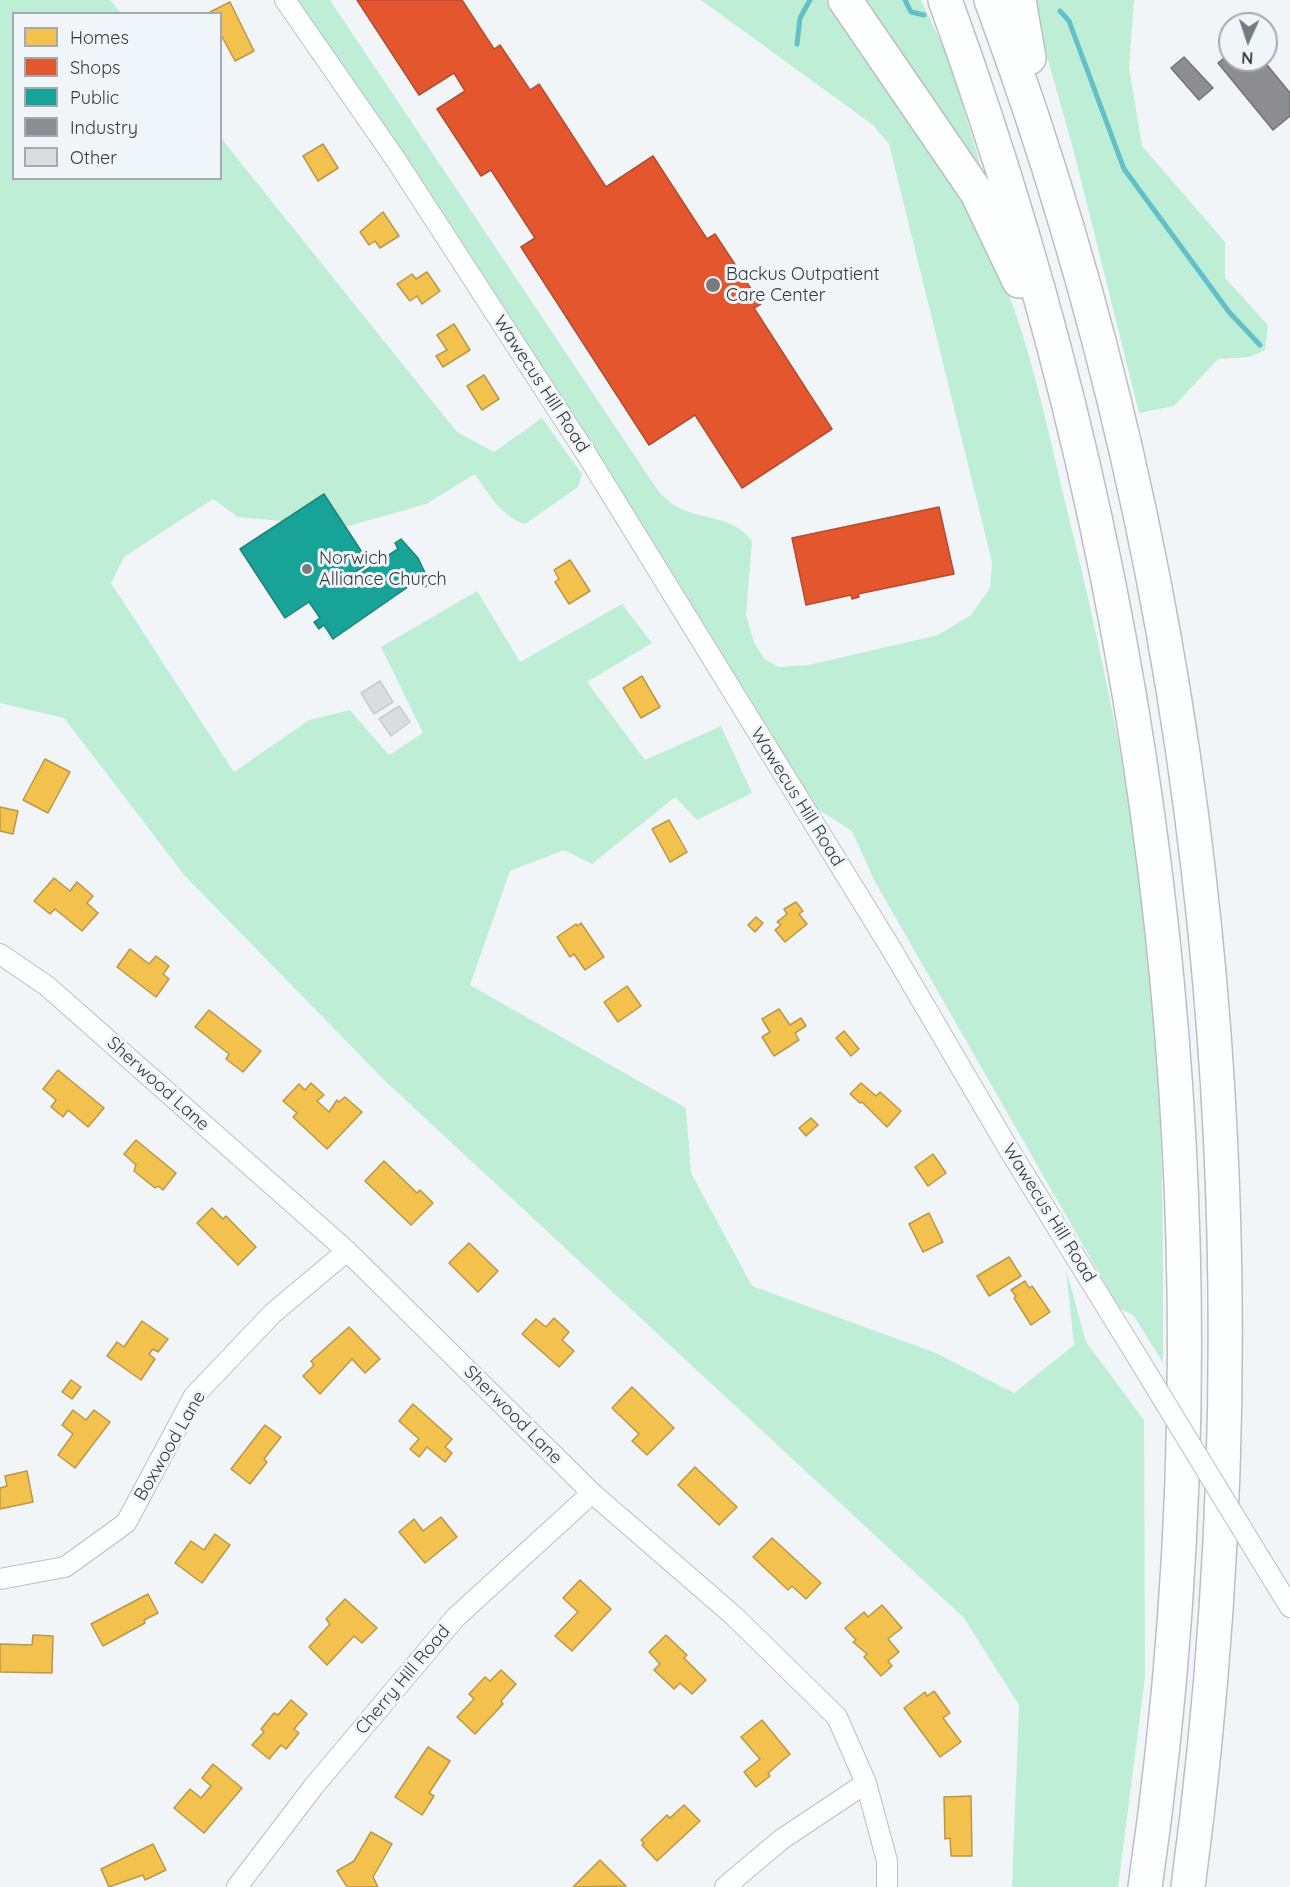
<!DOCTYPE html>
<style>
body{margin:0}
#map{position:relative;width:1290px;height:1887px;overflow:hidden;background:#f2f5f8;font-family:Quicksand,sans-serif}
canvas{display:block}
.legend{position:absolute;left:12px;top:12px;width:210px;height:168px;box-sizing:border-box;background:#f0f5fa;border:2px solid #a6a9ad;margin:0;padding:8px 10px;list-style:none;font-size:18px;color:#36383a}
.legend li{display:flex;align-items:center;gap:12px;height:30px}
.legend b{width:30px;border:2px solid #a6a9ad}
.north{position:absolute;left:1218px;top:12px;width:60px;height:60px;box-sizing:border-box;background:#f0f5fa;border:2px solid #a6a9ad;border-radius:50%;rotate:183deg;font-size:16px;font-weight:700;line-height:24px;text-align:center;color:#36383a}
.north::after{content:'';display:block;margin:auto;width:21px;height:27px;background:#787a7c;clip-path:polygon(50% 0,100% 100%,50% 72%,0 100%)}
</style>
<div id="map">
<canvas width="1290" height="1887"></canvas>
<ul class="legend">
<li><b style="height:16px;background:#f2c14e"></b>Homes</li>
<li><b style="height:16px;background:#e4572e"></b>Shops</li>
<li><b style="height:16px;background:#17a398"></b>Public</li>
<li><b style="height:16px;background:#8d8d92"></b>Industry</li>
<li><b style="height:16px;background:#dadcde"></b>Other</li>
</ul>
<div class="north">N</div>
</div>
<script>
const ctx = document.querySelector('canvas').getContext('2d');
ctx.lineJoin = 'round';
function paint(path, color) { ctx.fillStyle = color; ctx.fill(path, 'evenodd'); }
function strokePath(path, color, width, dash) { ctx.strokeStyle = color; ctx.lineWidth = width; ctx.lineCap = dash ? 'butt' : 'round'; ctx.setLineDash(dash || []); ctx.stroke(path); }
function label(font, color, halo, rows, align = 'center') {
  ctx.font = font + ' Quicksand,sans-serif'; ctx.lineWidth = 6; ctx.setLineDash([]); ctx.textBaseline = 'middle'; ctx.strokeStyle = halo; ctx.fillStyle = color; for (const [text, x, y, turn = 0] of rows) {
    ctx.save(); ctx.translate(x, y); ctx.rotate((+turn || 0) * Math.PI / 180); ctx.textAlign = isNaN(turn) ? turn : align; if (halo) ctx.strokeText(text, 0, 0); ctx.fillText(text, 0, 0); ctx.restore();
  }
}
paint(new Path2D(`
 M 0,0 L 110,0 L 121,13 L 14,14 L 14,178 L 220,178 L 221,138 L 457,432 L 494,452 L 542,418 L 582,474 L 578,487 L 525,524 C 502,517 488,494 475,474 L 426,504 L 345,527 L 238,517 L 213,499 L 124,557 L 111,583 L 234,772 L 309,720 L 350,710 L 389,755 L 423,733 L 381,647 L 477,591 L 520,662 L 622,604 L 652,643 L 587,682 L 645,760 L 721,726 L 752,793 L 697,820 L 675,797 L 592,864 L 564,850 L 510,871 L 470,985 L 686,1108 L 691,1173 L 752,1286 L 936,1353 L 1014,1393 L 1074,1345 L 1066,1269 L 1086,1342 L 1144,1420 L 1145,1678 L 1118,1887 L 1012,1887 L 1019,1705 L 964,1618 L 385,1081 L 185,876 L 64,718 L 0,703 Z
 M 296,0 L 330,0 L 659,492 C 664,496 669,502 674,505 C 699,521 732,514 752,541 L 746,615 L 754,642 L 764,659 L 779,667 L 809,665 L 938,635 L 971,615 L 990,588 L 992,562 L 889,144 L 873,125 L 701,0 L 826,0 C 884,94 962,176 1003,279 C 1034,357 1050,441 1070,522 C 1097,633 1122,747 1138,861 C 1162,1027 1164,1195 1163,1363 L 1134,1316 L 1119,1308 L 874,880 L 852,831 L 811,805 Z
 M 858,0 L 921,0 L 949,59 L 988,190 Z
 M 1031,0 L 1134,0 L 1129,68 L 1142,146 L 1225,242 L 1225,278 L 1268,325 L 1265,350 L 1249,357 L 1218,359 L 1174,406 L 1139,413 L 1074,152 Z`), '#bfeed6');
const homes = new Path2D(`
 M 230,2 L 254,51 L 235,61 L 220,33 L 220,14 L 210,12 Z
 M 323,144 L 338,168 L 318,181 L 303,156 Z
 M 383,212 L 399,236 L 380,248 L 375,241 L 369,245 L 360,232 Z
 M 427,272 L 440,291 L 422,304 L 417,296 L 410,301 L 397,284 L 412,274 L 416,279 Z
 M 454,324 L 470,350 L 443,367 L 436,356 L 447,350 L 437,335 Z
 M 484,375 L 499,399 L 482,410 L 467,386 Z
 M 570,560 L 590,591 L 569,604 L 555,582 L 559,579 L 554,570 Z
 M 642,676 L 660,707 L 641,718 L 623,688 Z
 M 45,759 L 70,772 L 48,813 L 23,800 Z
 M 0,807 L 18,811 L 13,834 L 0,831 Z
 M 669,820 L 687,852 L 670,862 L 652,829 Z
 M 54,878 L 70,891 L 77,882 L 93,896 L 87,903 L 98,913 L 82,931 L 55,909 L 50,914 L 34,901 Z
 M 796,902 L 803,911 L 799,914 L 807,924 L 785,942 L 775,930 L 781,925 L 777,922 L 787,914 L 784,909 Z
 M 756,917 L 763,923 L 755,932 L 748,925 Z
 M 581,923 L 604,957 L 585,970 L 574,954 L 570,957 L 557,937 L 576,924 L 577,926 Z
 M 130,949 L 149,964 L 156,956 L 169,966 L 163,974 L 169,979 L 156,997 L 117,967 Z
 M 627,986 L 641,1006 L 618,1022 L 604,1002 Z
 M 779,1009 L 790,1025 L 801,1018 L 806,1026 L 795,1033 L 799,1040 L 774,1056 L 762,1037 L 770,1032 L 762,1019 Z
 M 209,1010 L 261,1051 L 243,1072 L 226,1059 L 229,1054 L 195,1027 Z
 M 844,1031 L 859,1049 L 851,1056 L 836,1038 Z
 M 58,1070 L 104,1108 L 88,1127 L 68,1110 L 63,1117 L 51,1107 L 56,1100 L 43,1089 Z
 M 311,1083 L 324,1095 L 317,1101 L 329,1112 L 337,1100 L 339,1102 L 345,1097 L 362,1112 L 327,1149 L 293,1117 L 297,1113 L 283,1101 L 299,1084 L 305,1090 Z
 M 861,1083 L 876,1096 L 880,1092 L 901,1111 L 887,1127 L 862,1102 L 860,1103 L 850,1094 Z
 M 811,1118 L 818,1125 L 806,1136 L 799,1128 Z
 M 136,1140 L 176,1173 L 163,1190 L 158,1186 L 155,1188 L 134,1171 L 136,1165 L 124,1154 Z
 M 933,1154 L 946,1173 L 928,1186 L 915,1167 Z
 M 384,1161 L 417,1193 L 420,1190 L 433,1203 L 411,1225 L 365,1181 Z
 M 212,1208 L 223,1219 L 226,1216 L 256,1247 L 238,1265 L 197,1223 Z
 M 929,1213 L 943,1242 L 923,1252 L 909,1224 Z
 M 469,1243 L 498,1271 L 478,1292 L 449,1263 Z
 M 1009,1257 L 1021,1276 L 989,1296 L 977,1276 Z
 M 1025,1281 L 1029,1288 L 1032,1286 L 1050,1312 L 1031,1325 L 1014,1298 L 1016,1296 L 1011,1290 Z
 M 554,1318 L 569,1332 L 562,1340 L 574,1351 L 559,1367 L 522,1334 L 536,1319 L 546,1327 Z
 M 142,1321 L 168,1339 L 158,1352 L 153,1349 L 149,1354 L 155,1359 L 141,1380 L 107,1356 L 117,1342 L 124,1347 Z
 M 349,1327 L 380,1359 L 365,1373 L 352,1359 L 320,1394 L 303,1376 L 314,1365 L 311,1361 Z
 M 71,1380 L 81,1387 L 72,1399 L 62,1392 Z
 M 632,1387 L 674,1428 L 647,1455 L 632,1441 L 639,1434 L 612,1408 Z
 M 413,1404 L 452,1439 L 445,1447 L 452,1453 L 445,1462 L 427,1447 L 419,1457 L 410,1449 L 419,1439 L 399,1421 Z
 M 73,1410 L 86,1420 L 94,1410 L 110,1422 L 75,1468 L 58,1455 L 73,1434 L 62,1425 Z
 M 265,1425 L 281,1437 L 264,1459 L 267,1462 L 250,1484 L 231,1469 Z
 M 695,1467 L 737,1507 L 719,1525 L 678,1485 Z
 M 27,1471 L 33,1502 L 0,1509 L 0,1488 L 7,1486 L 5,1476 Z
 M 441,1517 L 457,1537 L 425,1563 L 399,1532 L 414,1519 L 423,1531 Z
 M 215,1534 L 230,1545 L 202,1583 L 175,1563 L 191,1541 L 204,1550 Z
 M 772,1538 L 821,1583 L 806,1599 L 792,1586 L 788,1590 L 753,1557 Z
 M 580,1580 L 611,1609 L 572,1651 L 555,1636 L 578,1612 L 563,1598 Z
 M 148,1594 L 158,1613 L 144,1620 L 145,1623 L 103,1646 L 91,1624 Z
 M 345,1599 L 377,1628 L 362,1643 L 354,1636 L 327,1665 L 309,1647 L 330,1624 L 326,1619 Z
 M 882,1605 L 902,1628 L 888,1639 L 899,1652 L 888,1661 L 892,1666 L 881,1676 L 864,1657 L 867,1654 L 853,1642 L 856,1640 L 845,1628 L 864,1612 L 868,1617 Z
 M 33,1635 L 53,1636 L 52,1673 L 0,1672 L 0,1644 L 32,1645 Z
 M 666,1635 L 687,1655 L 684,1658 L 706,1680 L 692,1694 L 680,1683 L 674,1689 L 654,1670 L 660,1664 L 649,1652 Z
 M 501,1670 L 516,1684 L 501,1701 L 503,1704 L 475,1734 L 457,1717 L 474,1699 L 469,1694 L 485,1677 L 490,1681 Z
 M 934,1691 L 950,1713 L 943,1718 L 961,1742 L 940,1757 L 904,1708 L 925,1692 L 927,1696 Z
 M 291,1700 L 307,1714 L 294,1729 L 299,1733 L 286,1749 L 281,1745 L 269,1759 L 252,1745 L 264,1732 L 261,1729 L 274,1713 L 278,1715 Z
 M 762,1720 L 790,1754 L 768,1773 L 770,1776 L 756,1787 L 744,1772 L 760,1759 L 741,1737 Z
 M 428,1747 L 450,1761 L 429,1793 L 434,1796 L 422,1815 L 395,1797 Z
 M 213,1764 L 242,1788 L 204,1833 L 174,1808 L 190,1789 L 201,1798 L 211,1786 L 202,1778 Z
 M 971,1796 L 972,1856 L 951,1856 L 950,1838 L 945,1839 L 944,1797 Z
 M 684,1805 L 700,1821 L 657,1861 L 642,1845 L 644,1843 L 641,1840 L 667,1815 L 670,1818 Z
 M 371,1832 L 392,1844 L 373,1877 L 378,1887 L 347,1887 L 337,1871 L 354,1861 Z
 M 153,1844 L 166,1870 L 145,1880 L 143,1875 L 109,1887 L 101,1869 Z
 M 600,1860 L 626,1886 L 573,1887 Z`);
paint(homes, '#f2c14e');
strokePath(homes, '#ba9848', 1.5);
const shops = new Path2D(`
 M 357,0 L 462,0 L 494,49 L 500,45 L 530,90 L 539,84 L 606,187 L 653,156 L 707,239 L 715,234 L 761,304 L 754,308 L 832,429 L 742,488 L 695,415 L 649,445 L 521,247 L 535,238 L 491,170 L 481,176 L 437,109 L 465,91 L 454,73 L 419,95 Z
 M 939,507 L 954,574 L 858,594 L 859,597 L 852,599 L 851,595 L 806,605 L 792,538 Z`);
paint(shops, '#e4572e');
strokePath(shops, '#b04e32', 1.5);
const public = new Path2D(`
 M 324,494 L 369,563 L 352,574 L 355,577 L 398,549 L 395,543 L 401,539 L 418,558 L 430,583 L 425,587 L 418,580 L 333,639 L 324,625 L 319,629 L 314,622 L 320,618 L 309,602 L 285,618 L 240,549 Z`);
paint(public, '#17a398');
strokePath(public, '#20837c', 1.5);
const industry = new Path2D(`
 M 1230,53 L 1230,60 L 1263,60 L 1290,93 L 1290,116 L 1273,130 L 1218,63 Z
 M 1184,57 L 1213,88 L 1199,100 L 1171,68 Z`);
paint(industry, '#8d8d92');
strokePath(industry, '#737478', 1.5);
strokePath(new Path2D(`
 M 905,0 L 911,12 L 924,15
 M 1060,11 L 1069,21 L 1124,169 L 1229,312 L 1260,345
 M 797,44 L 800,18 L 810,0`), '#62c1c8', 5);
const building = new Path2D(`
 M 380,681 L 393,702 L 374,714 L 361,693 Z
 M 399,706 L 410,722 L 391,736 L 379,719 Z`);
paint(building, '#dadcde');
strokePath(building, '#cacbcd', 1.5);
const street = new Path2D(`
 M 285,0 L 396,160 L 587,455 L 892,950 L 1008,1148 L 1133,1350
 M 0,954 L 47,986 L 347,1251 L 592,1493 L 734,1616 L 837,1717 L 866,1783 L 887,1861 L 887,1887
 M 1261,1560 L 1290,1607
 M 0,1579 L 65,1567 L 126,1523 L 194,1396 L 273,1313 L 347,1251
 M 237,1887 L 314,1786 L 455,1618 L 592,1493
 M 725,1887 L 782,1839 L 866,1783`);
const highway = new Path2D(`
 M 845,0 L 977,193 L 1019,281
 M 945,0 C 1164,601 1238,1253 1145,1887
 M 991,0 C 1214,600 1273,1255 1188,1887
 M 1019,0 L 1029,58`);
strokePath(street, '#bcbfc0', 22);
strokePath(highway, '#bcbfc0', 36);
strokePath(street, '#fdfefe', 20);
strokePath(highway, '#fdfefe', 33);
const streetBridge = new Path2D(`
 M 1133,1350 L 1261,1560`);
strokePath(streetBridge, '#bcbfc0', 22, []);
strokePath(streetBridge, '#fdfefe', 20);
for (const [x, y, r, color] of [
 [713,285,8,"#787a7c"],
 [307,569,6,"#787a7c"]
]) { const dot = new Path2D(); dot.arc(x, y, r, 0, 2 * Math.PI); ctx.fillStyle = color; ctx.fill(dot); strokePath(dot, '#f0f5fa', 2); }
label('18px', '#36383a', '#f0f5fa', [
 ["Backus Outpatient",726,275],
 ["Care Center",726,296],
 ["Norwich",319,559],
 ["Alliance Church",319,580]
], 'left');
label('18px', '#36383a', '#f0f5fa', [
 ["Wawecus Hill Road",541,384,57],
 ["Wawecus Hill Road",797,797,58],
 ["Sherwood Lane",158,1084,42],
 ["Wawecus Hill Road",1049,1213,58],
 ["Sherwood Lane",513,1415,45],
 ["Boxwood Lane",170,1446,-60],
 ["Cherry Hill Road",403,1680,-50]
]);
</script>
